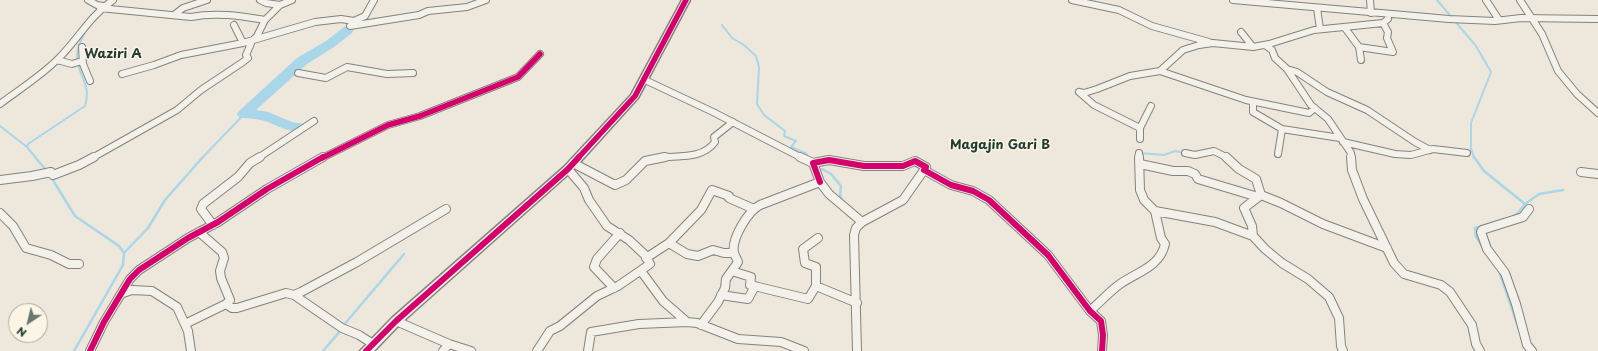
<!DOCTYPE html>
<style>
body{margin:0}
#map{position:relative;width:1598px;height:351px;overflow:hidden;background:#eee7dc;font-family:"Playpen Sans",sans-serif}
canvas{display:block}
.north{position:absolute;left:8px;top:303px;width:40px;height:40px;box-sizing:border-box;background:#fcf5e5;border:1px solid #a4ab9e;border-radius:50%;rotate:215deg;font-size:11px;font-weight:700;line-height:16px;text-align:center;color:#1f3d34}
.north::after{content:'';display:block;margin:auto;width:14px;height:18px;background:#67786f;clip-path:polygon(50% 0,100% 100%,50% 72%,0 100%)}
</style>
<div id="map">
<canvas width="1598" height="351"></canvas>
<div class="north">N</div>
</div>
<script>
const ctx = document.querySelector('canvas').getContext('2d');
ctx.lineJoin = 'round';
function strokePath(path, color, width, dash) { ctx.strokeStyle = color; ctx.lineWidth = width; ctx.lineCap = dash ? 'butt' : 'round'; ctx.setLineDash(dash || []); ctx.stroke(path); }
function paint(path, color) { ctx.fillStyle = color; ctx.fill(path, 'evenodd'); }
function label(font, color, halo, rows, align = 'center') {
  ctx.font = font + ' "Playpen Sans",sans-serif'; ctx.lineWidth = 3; ctx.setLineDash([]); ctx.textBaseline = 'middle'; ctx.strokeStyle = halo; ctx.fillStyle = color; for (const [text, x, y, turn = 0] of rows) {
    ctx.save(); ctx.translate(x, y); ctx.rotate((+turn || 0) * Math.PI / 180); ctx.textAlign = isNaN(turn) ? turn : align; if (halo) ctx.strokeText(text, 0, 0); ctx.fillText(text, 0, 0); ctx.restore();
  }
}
strokePath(new Path2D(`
 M 1437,0 L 1476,46 L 1491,72 L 1471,123 L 1471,148 L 1474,158
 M 722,25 L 732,38 L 744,45 L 756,56 L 759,67 L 757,104 L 764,115 L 785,131 L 784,136 L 796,141 L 791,147 L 807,154
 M 0,126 L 27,147 L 36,158
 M 27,147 L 28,144 L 85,106 C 92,83 77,76 77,56 C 77,47 81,40 85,32
 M 1139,153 L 1164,155 L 1175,151 L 1185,153
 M 202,158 L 251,107`), '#a9d6e8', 2);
strokePath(new Path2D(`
 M 35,157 L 47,171
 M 1474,157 L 1484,171 L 1525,204 L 1518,213 L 1512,217
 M 822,169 L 831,174 L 841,186 L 840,195 L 842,201
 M 51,177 L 75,216 L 119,246 L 124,253 L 123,265 L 74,351
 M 1525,204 L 1539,194 L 1563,190
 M 1484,249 L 1476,237 L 1475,228 L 1505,219
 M 124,253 L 148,228 L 165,200 L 203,157
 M 1499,271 L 1522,338
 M 343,326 L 404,254
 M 323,351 L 341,330`), '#a9d6e8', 2.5);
paint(new Path2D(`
 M 348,26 L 352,27 L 354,30 L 352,33 L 334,47 L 307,64 L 256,110 L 268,112 L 292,122 L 304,124 L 306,127 L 304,130 C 288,135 276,123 261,120 C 254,118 246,119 239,117 L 237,114 L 239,111 L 297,58 L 326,41 L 344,27 Z`), '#a9d6e8');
const streetFar1 = new Path2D(`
 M 88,0 L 97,5 L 103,6
 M 260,0 L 266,3 L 280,5
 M 374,0 L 365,16 L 354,21 L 350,26 L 419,15 L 428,11 L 467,7 L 486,0
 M 1072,0 L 1119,10 L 1152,26 L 1209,42
 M 1233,0 L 1449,19 L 1495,21 L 1521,18 L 1598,19
 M 1370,0 L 1371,13
 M 1486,0 L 1499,20
 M 1520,0 L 1542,34 L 1558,71 L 1577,94 L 1598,113
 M 100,8 L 191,17 C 216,12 240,16 265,20
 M 1317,8 L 1320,29
 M 174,15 L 183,8 L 207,0
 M 234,25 L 243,43
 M 1345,28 L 1359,47 L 1361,60
 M 1241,32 L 1253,47
 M 1265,45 L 1272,50 L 1275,58 L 1287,69 L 1311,105 L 1328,119 L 1351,153 L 1351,158
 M 82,47 L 83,64 L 90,81
 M 1359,47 L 1393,52 L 1387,38 L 1388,32 L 1383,23
 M 57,60 L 72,64 L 82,61
 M 1287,69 L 1297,72 L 1327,92 L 1367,110 L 1415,142 L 1430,150
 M 1160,71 L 1246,100 L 1309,113 L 1315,108
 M 298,73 L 326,78 L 347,67 L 387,74 L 413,73
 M 122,74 L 154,65 L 181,55 L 243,43 L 315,22 L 341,19 L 354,21
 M 645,80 L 713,112 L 802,158
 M 1079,92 L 1084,93 L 1097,89 L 1130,76 L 1160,71 L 1183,50 L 1199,45 L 1213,43 L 1253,47 L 1269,44 L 1314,30 L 1383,23 L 1388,19 L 1388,14
 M 1079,92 L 1094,105 L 1140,128
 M 1253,102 L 1253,112 L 1282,129 L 1340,138
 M 0,104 C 20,89 41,76 59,58 C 78,39 90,16 113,0
 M 1140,139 L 1140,128 L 1151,106
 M 1343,142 L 1395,154 L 1411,155 L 1433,149 L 1467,153
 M 1139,153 L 1139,158
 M 1185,153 L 1195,155 L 1214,151 L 1228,158
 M 1278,154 L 1282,129
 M 92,158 L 177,110 L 201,90 L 243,62 L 248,58 L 246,55 L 252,41 L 257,36 L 265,20 L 280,5 L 292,0
 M 258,158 L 314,121
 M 322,158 L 388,125 L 420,116 L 518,77 L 540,54
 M 657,158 C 677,155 702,160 715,142 L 714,137 L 733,122`);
const street = new Path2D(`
 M 800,157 L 813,163
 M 1226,157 L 1239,169 L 1256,179 L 1261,195 L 1281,203 L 1323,224 L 1387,248
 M 1351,157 L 1352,170 L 1363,199 L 1394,263 L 1404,274 L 1441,285 L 1450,292 L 1472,325 L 1476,344 L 1480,351
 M 573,163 L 615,185 L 626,180 L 645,161 L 665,157
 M 1140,164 L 1173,171 L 1188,171 L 1195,174 L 1198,179 L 1258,197
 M 1581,172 L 1598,174
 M 0,180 L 32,176 L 51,172 L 53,175 L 79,165 L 94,157
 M 820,182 L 813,163 L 829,160 L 864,166 L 903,166 L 915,161 L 926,167 L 924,170 L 951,185 L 973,191 L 989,200 L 1048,255 L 1090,311 L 1101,321 L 1103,335 L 1102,351
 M 1261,195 L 1244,208 L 1252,226 L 1253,236 L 1265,249 L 1282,263 L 1308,279 L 1329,297 L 1339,318 L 1341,346 L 1343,351
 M 1529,209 L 1523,217 L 1482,230 L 1481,232 L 1487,249 L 1505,273 L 1516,304 L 1527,345 L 1532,351
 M 1155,211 L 1215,222 L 1253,236
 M 0,213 L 13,226 L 26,248 L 51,255 L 69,264 L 79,264
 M 862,222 L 903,200 L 924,170
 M 213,225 L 201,209 L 203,204 L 238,177 L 250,163 L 260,157
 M 199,232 L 222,252 L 224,258 L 220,271 L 221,278 L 230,300 L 226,304
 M 818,238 L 803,249 L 805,263 L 816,267 L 816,286 L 857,303
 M 669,243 L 687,254 L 698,256 L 713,250 L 724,253 L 734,253
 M 646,258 L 669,243 L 701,210 L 712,190 L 729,196 L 729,198 L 754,209
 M 641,271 L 663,301 L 687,322 L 697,323 L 738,339 L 781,342 L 804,351
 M 732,271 L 751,277 L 750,285 L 808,299 L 816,286
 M 614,288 L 594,267 L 597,259 L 620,233
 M 123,293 L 132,290 L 152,291 L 177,307 L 188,331 L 191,351
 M 294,295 L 342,328 L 359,335 L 373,344
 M 721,295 L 748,299 L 755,286
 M 1090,311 C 1100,302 1109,292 1120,284 C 1137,272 1160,267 1165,244 L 1161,238 L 1155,211 L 1144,200 L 1140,190 L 1139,157
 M 396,321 L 449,344 L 471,351
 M 185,324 L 226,304 L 232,308 L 237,308 L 286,293 L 294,295 L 301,292 L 357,262 L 446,209
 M 701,325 L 718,302 L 725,288 L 726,279 L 738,262 C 737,259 735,256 734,253 C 731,239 748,211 760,205 L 820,182 L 829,194 L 862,222 L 856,228 L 854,235 L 857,351
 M 90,351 L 104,322 L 130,279 L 139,270 L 188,238 L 218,222 L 267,189 L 323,157
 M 443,351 L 449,344
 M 537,351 L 550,331 L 560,326 L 597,296 L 618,286 L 650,264 L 645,255 L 629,240 L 607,226 L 589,200 L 584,188 L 568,169
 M 588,351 L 591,332 L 639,324 L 687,322`);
const secondary = new Path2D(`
 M 682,0 L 690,0 L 638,98 L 572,171 L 400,324 L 374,351 L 360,351 L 392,318 L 564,167 L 631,95 Z`);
strokePath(streetFar1, '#82847d', 8);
strokePath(street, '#82847d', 10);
strokePath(secondary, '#82847d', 3);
strokePath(streetFar1, '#f4f0ea', 6);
strokePath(street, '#f4f0ea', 8);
paint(secondary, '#f4f0ea');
strokePath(new Path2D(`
 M 322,158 L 388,125 L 420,116 L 518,77 L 540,54
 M 578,158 L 635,96 L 686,0`), '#d6006c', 5.5);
strokePath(new Path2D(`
 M 820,182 L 813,163 L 829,160 L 864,166 L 903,166 L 915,161 L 926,167 L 924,170 L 951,185 L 973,191 L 989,200 L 1048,255 L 1090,311 L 1101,321 L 1103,335 L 1102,351
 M 90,351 L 104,322 L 130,279 L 139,270 L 188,238 L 218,222 L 267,189 L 323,157
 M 366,351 L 396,321 L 568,169 L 579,157`), '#d6006c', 6);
label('bold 13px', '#1f3d34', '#fcf5e5', [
 ["Waziri A",113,54],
 ["Magajin Gari B",1000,145]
]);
</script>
